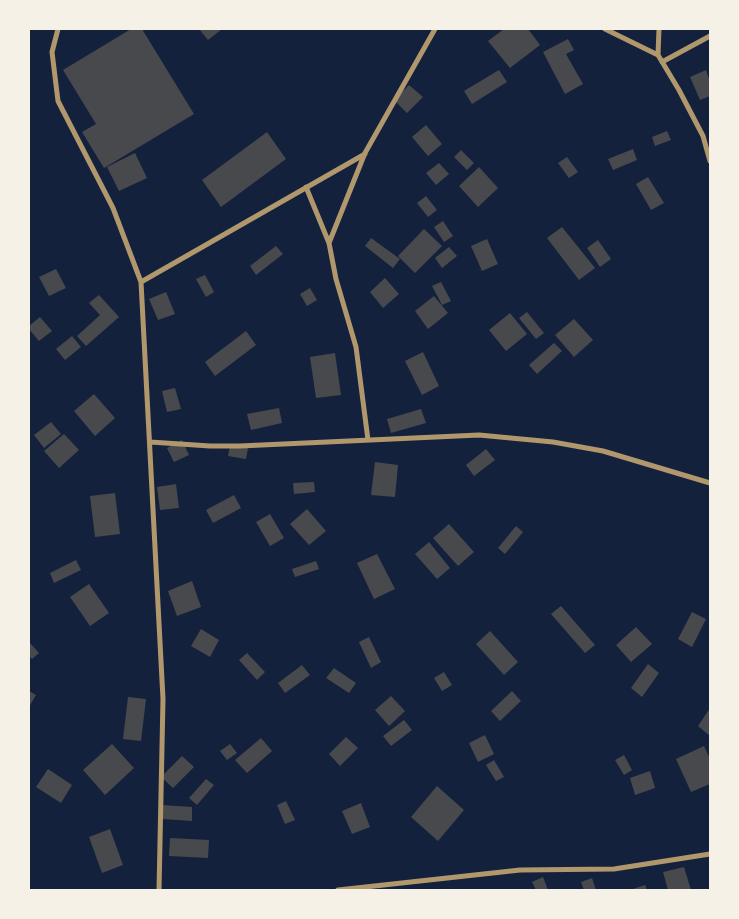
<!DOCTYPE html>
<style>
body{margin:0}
#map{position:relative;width:739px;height:919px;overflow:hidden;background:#14213d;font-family:"Public Sans",sans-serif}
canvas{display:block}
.frame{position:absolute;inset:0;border:30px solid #f6f1e7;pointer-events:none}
</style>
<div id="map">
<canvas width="739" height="919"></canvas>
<div class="frame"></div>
</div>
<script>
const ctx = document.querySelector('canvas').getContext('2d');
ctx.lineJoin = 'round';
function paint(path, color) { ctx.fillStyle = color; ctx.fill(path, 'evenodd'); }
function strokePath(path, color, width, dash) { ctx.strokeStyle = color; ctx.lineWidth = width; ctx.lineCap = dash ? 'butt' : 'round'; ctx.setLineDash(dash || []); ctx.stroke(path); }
paint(new Path2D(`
 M 131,29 L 142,29 L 194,114 L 104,168 L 82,132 L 96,124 L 63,70 Z
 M 199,29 L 222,29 L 208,40 Z
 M 504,29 L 528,29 L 540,45 L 510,68 L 488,41 Z
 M 568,39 L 574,50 L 566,54 L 583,84 L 565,94 L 543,52 Z
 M 499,70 L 507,82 L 472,104 L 464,91 Z
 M 706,70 L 710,82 L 710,96 L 700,100 L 690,77 Z
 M 409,85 L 423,97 L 407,113 L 394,100 Z
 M 426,125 L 442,144 L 428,156 L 412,137 Z
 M 667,131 L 671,140 L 655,146 L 652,137 Z
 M 267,132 L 286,159 L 221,207 L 202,180 Z
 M 633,149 L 637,160 L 613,170 L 608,159 Z
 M 461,150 L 474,163 L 467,170 L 454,157 Z
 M 135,153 L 147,178 L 119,191 L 107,167 Z
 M 567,157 L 578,172 L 569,178 L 558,163 Z
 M 439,163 L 449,174 L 436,185 L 426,173 Z
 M 479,167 L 498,188 L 478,207 L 459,186 Z
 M 648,177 L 664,203 L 651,210 L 636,184 Z
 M 426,196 L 437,210 L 428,217 L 417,203 Z
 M 443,221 L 453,236 L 444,242 L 434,227 Z
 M 562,227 L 595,268 L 579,280 L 547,238 Z
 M 424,229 L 442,246 L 415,273 L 398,256 Z
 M 371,238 L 400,259 L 393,268 L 365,246 Z
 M 487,239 L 498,264 L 482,271 L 471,246 Z
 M 598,240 L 611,259 L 600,267 L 587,248 Z
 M 276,246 L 283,254 L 256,275 L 250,266 Z
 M 449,247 L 457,256 L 442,268 L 435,258 Z
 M 56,269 L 66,288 L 49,296 L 39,277 Z
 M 205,275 L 214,292 L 206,297 L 196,279 Z
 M 385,278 L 399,294 L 383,308 L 370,292 Z
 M 441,282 L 451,301 L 442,305 L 432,286 Z
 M 310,288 L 317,300 L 307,306 L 300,294 Z
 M 166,292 L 175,314 L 158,320 L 149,299 Z
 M 99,295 L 119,317 L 86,346 L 77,336 L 100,315 L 89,303 Z
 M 434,296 L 448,313 L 428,329 L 415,311 Z
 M 527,312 L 544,333 L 536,339 L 519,318 Z
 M 510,313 L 527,334 L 506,351 L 489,330 Z
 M 40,317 L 52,331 L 39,341 L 29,329 L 29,326 Z
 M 574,319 L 593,340 L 574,357 L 555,335 Z
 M 246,331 L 256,345 L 215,376 L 205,362 Z
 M 72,336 L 81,347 L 65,360 L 56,349 Z
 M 554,343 L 562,351 L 537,374 L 529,365 Z
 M 423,352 L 439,386 L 422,395 L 405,361 Z
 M 335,353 L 341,395 L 316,398 L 310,357 Z
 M 175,388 L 181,409 L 167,412 L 162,391 Z
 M 94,394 L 115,418 L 95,436 L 74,411 Z
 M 279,408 L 282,423 L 251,430 L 247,414 Z
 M 421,409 L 426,423 L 391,433 L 387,419 Z
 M 51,422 L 61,434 L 44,448 L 34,435 Z
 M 64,434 L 79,450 L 59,468 L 44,451 Z
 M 182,440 L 189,455 L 174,462 L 167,448 Z
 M 230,445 L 248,448 L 246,459 L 228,456 Z
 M 486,449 L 495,460 L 474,476 L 466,465 Z
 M 375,462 L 398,465 L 395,497 L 371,495 Z
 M 314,482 L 315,492 L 294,494 L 293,483 Z
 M 176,484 L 179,508 L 160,510 L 157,487 Z
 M 115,493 L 120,534 L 95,537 L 90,496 Z
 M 234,495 L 241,508 L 213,523 L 206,510 Z
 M 307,509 L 326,531 L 309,545 L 290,524 Z
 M 270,514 L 284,538 L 270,546 L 256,522 Z
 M 449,524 L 474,552 L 458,566 L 433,538 Z
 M 516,526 L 523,532 L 505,554 L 498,548 Z
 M 429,542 L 450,568 L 437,579 L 415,554 Z
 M 377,554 L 395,589 L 374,599 L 357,563 Z
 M 76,560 L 81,570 L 54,583 L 50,573 Z
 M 316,561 L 319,569 L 295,577 L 292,569 Z
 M 192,581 L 201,607 L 177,616 L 168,591 Z
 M 89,584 L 109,613 L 90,626 L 70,597 Z
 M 561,606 L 595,645 L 585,653 L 551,614 Z
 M 692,612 L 706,619 L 692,647 L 678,639 Z
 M 636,627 L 652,644 L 631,662 L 616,645 Z
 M 201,629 L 219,640 L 210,657 L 191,646 Z
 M 490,631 L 518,662 L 504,675 L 476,644 Z
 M 369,637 L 381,662 L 371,668 L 359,642 Z
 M 29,642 L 39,653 L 32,659 L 29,656 Z
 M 247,653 L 265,672 L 257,680 L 239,660 Z
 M 648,664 L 659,673 L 642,697 L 631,688 Z
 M 302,665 L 310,675 L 285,693 L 278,683 Z
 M 334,668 L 356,683 L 349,693 L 326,678 Z
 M 444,672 L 452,685 L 442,691 L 434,678 Z
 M 29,691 L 36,695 L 29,707 Z
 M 512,691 L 521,701 L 500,721 L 491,711 Z
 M 391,696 L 405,711 L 389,726 L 375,710 Z
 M 128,697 L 146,699 L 141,741 L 123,739 Z
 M 710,708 L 710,736 L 698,726 Z
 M 404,720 L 412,730 L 391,746 L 383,736 Z
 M 485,735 L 494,754 L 478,762 L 469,743 Z
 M 346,737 L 358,748 L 340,766 L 329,754 Z
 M 261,738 L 272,751 L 247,773 L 235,760 Z
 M 112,744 L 134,768 L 105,795 L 83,770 Z
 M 230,744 L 237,753 L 227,760 L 220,751 Z
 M 704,746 L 710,759 L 710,784 L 691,792 L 676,759 Z
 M 624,755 L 632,770 L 624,775 L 615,760 Z
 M 182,756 L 194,767 L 173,788 L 161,777 Z
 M 494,760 L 504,777 L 496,781 L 486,765 Z
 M 48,769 L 72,785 L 61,803 L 36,787 Z
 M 650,771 L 655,788 L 635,795 L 630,778 Z
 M 206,779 L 214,785 L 197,805 L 189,798 Z
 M 437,786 L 464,810 L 438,841 L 411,817 Z
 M 286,801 L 295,820 L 285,824 L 277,805 Z
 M 361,803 L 370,827 L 352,834 L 342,811 Z
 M 162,805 L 192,807 L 192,821 L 162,819 Z
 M 110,829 L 123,865 L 102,873 L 89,837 Z
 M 170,838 L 209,840 L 208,858 L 169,856 Z
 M 684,867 L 691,890 L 668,890 L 663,872 Z
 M 543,877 L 548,890 L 536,890 L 532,882 Z
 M 592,878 L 596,890 L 584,890 L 581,882 Z
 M 645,885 L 647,890 L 630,890 Z`), '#48494c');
strokePath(new Path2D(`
 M 58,29 L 52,52 L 58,101 L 113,208 L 141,282 L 163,699 L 159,890
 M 605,29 L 658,55 L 679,90 L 703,136 L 710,161
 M 658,55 L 659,29
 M 662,62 L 710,36
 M 306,187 L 329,243
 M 141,282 L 365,154
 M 368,440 L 356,347 L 336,279 L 329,243 L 365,153 L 435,29
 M 150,442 L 210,446 L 240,446 L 479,435 L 553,442 L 603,451 L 710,483
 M 338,890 L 520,870 L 614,869 L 710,854`), '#b1986c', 5);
</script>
